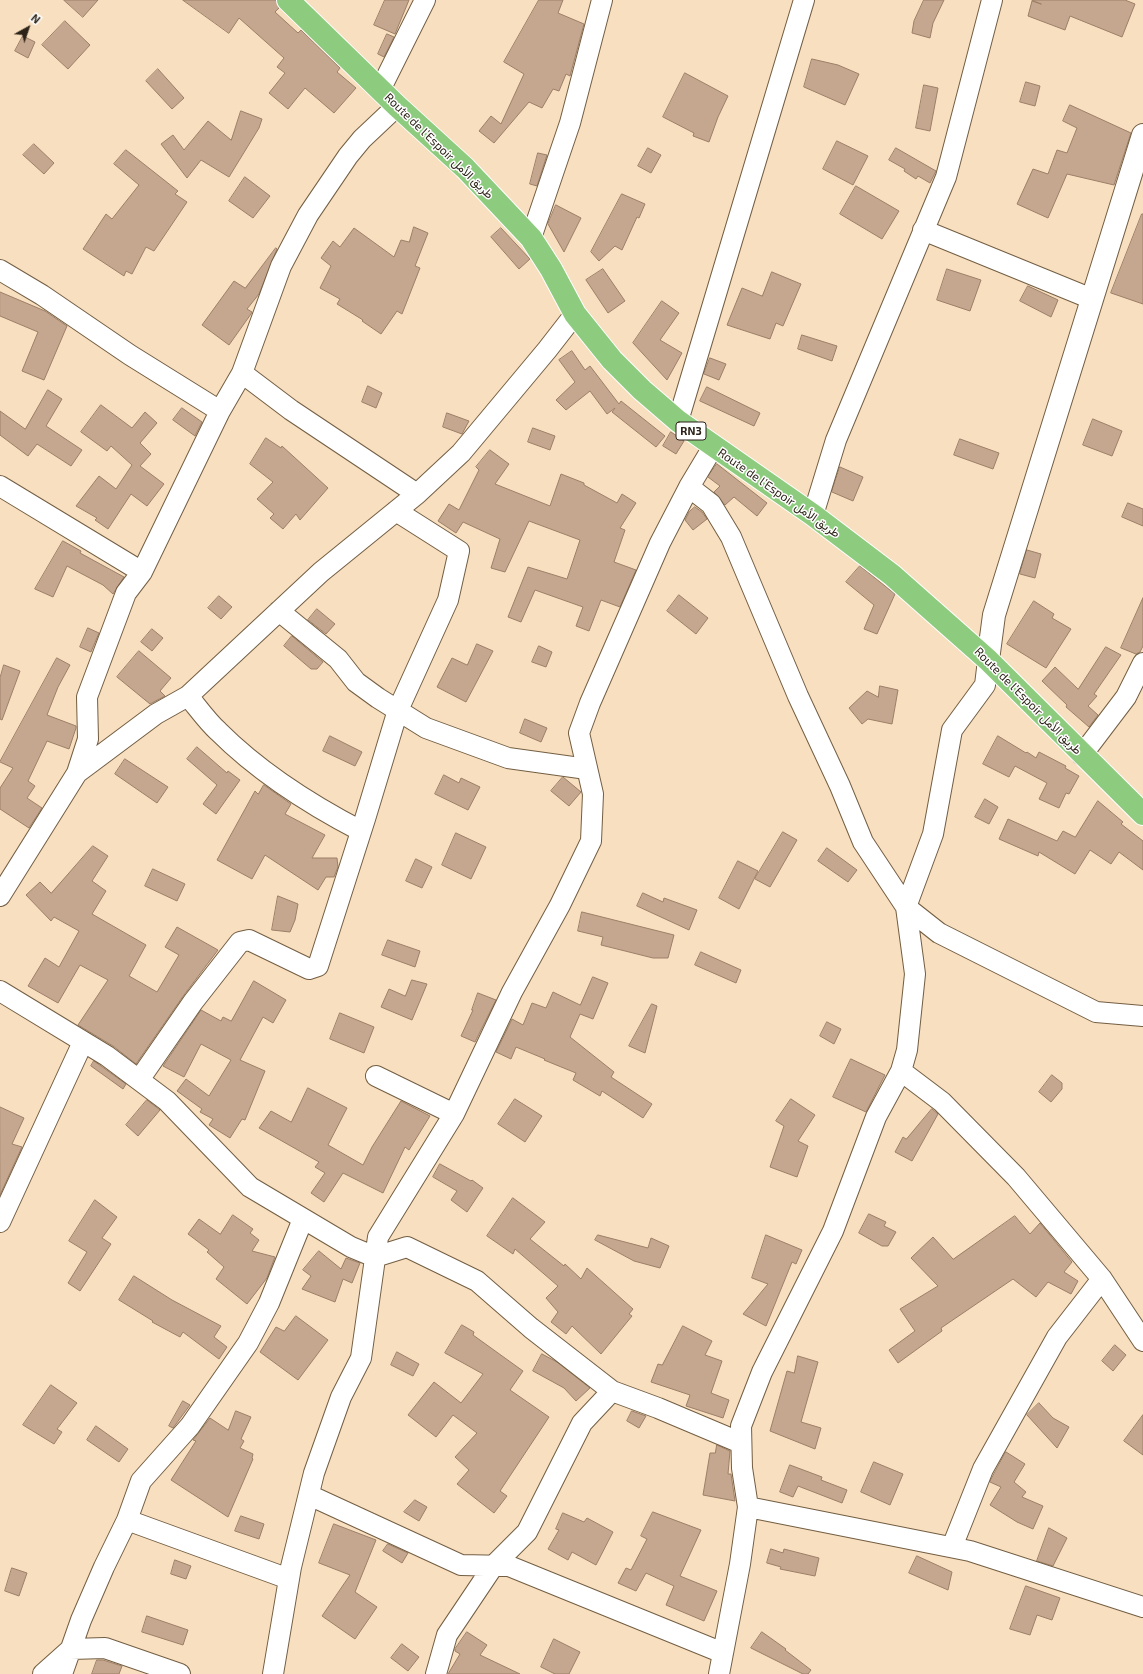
<!DOCTYPE html>
<html>
<head>
<meta charset="utf-8">
<style>
  body { margin:0 }
  #map { position:relative; width:1143px; height:1674px; overflow:hidden; background:#f8dfc0; font-family:"Exo 2",sans-serif }
  canvas { display:block }
  .north { position:absolute; left:8px; top:8px; width:40px; height:40px; -webkit-text-stroke:3px #fff; paint-order:stroke; rotate:40deg; font-size:11px; font-weight:700; line-height:16px; text-align:center; color:#2d2318 }
  .north::after { content:''; display:block; margin:auto; width:14px; height:18px; background:#2d2318; clip-path:polygon(50% 0,100% 100%,50% 72%,0 100%) }
</style>
</head>
<body>
<div id="map">
<canvas width="1143" height="1674"></canvas>
<div class="north">N</div>
</div>
<script>
const ctx = document.querySelector('canvas').getContext('2d');
ctx.lineJoin = 'round';
function fillPath(path, color) {
  ctx.fillStyle = color;
  ctx.fill(path, 'evenodd');
}
function stroke(path, color, width, dash) {
  ctx.strokeStyle = color;
  ctx.lineWidth = width;
  ctx.lineCap = dash ? 'butt' : 'round';
  ctx.setLineDash(dash || []);
  ctx.stroke(path);
}
function write(font, color, halo, rows, align = 'center') {
  ctx.font = font + ' "Exo 2",Vazirmatn,sans-serif';
  ctx.lineWidth = 3;
  ctx.setLineDash([]);
  ctx.textBaseline = 'middle';
  ctx.strokeStyle = halo;
  ctx.fillStyle = color;
  for (const [text, x, y, turn = 0] of rows) {
    ctx.save();
    ctx.translate(x, y);
    ctx.rotate((+turn || 0) * Math.PI / 180);
    ctx.textAlign = isNaN(turn) ? turn : align;
    if (halo) ctx.strokeText(text, 0, 0);
    ctx.fillText(text, 0, 0);
    ctx.restore();
  }
}
const building = new Path2D(`
  M64,0H98L83,17Z
  M183,0H276L279,8L275,12L298,33L301,30L340,68L337,72L356,88L334,113L305,88L288,109L269,93L285,73L277,67L284,58L239,18L229,33Z
  M385,0H409L395,34L374,25Z
  M539,0H563L558,13L584,24L570,76L566,74L559,91L553,89L542,108L529,102L494,143L479,131L491,116L501,124L524,74L504,62Z
  M924,0H944L933,23L930,38L912,33L914,21Z
  M1032,0H1125L1135,4L1122,37L1070,16L1065,30L1028,16L1032,1L1041,4Z
  M65,21L90,45L68,69L42,45Z
  M387,34L394,37L384,57L378,54Z
  M23,36L35,42L28,58L15,51Z
  M812,59L838,65L859,74L845,105L804,87Z
  M158,69L184,98L172,109L146,81Z
  M685,73L728,96L718,117L709,142L693,136L694,133L663,117Z
  M1026,82L1040,86L1035,106L1020,102Z
  M924,85L938,88L930,131L916,128Z
  M1070,105L1131,133L1114,185L1067,174L1048,218L1017,204L1033,169L1048,174L1057,150L1067,153L1077,128L1063,121Z
  M241,111L262,119L259,128L229,177L201,160L187,178L161,144L173,135L184,150L208,121L231,140Z
  M837,141L868,156L853,185L823,169Z
  M34,144L54,163L44,174L23,155Z
  M648,148L661,155L651,173L638,166Z
  M896,148L936,171L930,183L918,176L916,179L904,171L905,169L889,160Z
  M126,150L178,191L175,194L187,202L154,251L146,247L132,274L126,271L124,276L83,249L106,214L112,219L139,185L114,164Z
  M538,153L547,155L537,186L530,184Z
  M245,177L270,196L253,218L229,201Z
  M856,186L899,211L882,239L840,214Z
  M622,194L645,204L639,218L637,217L622,250L615,246L599,261L591,252Z
  M556,205L581,218L564,252L548,224Z
  M1142,214H1143V304L1111,293Z
  M414,227L428,233L415,266L420,268L402,314L397,311L381,334L362,321L363,320L337,304L340,299L320,288L331,266L321,258L333,241L340,247L354,228L394,257L401,240L409,242Z
  M501,228L530,259L519,269L491,237Z
  M276,248L277,249L259,294L247,309L252,312L251,314L229,345L202,325L234,281L245,288Z
  M603,269L625,301L608,313L586,280Z
  M947,269L981,280L970,311L937,300Z
  M772,272L801,284L783,326L776,323L770,339L727,325L742,288L762,296Z
  M1028,286L1058,300L1051,317L1020,301Z
  M0,292L45,311L67,326L44,380L22,371L38,332L0,316Z
  M662,301L679,313L660,340L682,353L667,380L633,343Z
  M802,335L837,346L832,361L798,349Z
  M572,351L585,370L590,366L619,404L621,401L665,436L656,447L612,412L615,408L607,414L590,391L566,410L556,400L575,382L559,360Z
  M710,358L726,364L719,380L704,374Z
  M368,386L382,393L376,408L362,402Z
  M707,387L760,413L754,426L700,401Z
  M48,390L62,399L46,426L82,450L71,466L37,444L28,456L0,435V411L25,429Z
  M101,405L132,428L145,412L157,423L140,443L151,454L140,466L164,484L147,506L131,494L108,529L95,520L97,518L76,506L99,476L116,489L132,465L111,446L107,451L81,432Z
  M182,408L202,422L195,436L173,420Z
  M447,413L469,421L462,434L443,427Z
  M1093,419L1122,431L1112,456L1083,445Z
  M533,428L555,436L550,450L528,442Z
  M671,432L684,441L676,454L663,446Z
  M266,438L281,448L282,446L328,488L300,520L296,514L283,529L270,518L274,514L257,499L273,482L250,464Z
  M960,439L999,453L993,469L954,455Z
  M490,450L509,464L495,484L550,506L561,474L584,483V485L617,503L622,494L636,503L620,528L625,530L614,562L636,570L620,607L601,600L589,631L576,626L583,607L535,590L521,622L508,617L528,567L567,579L580,540L529,521L505,572L491,568L500,539L463,522L456,533L438,521L449,504L459,510L479,470L476,467Z
  M717,464L767,503L757,516L734,497L725,505L714,492L720,486L708,477Z
  M840,467L863,477L853,501L832,492Z
  M1128,503L1143,509V526L1122,517Z
  M695,507L702,512L707,519L693,530L685,520L689,512Z
  M63,541L81,551L80,553L124,577L113,594L103,585L67,566L53,597L35,589Z
  M1027,550L1041,554L1035,578L1020,574Z
  M860,566L895,594L877,634L864,629L874,605L846,582Z
  M679,595L708,618L696,634L667,611Z
  M219,596L232,607L221,619L208,608Z
  M1143,598V646L1140,652L1136,654L1121,648Z
  M1034,601L1054,614L1052,618L1071,629L1046,668L1007,644Z
  M317,609L335,624L326,634L308,620Z
  M88,628L99,633L91,652L80,647Z
  M152,629L163,638L152,651L141,642Z
  M292,636L323,662L317,669H311L284,646Z
  M477,644L493,651L466,702L437,687L452,658L467,665Z
  M539,646L552,652L546,667L532,662Z
  M1106,647L1121,655L1094,694L1097,696L1088,706L1098,715L1089,727L1066,707L1067,705L1042,681L1055,667L1078,689Z
  M139,651L171,678L160,691L165,696L150,704L117,677Z
  M57,658L70,665L58,687L47,715L76,726V728L69,749L47,741L28,781L35,786L27,798L42,808L29,828L0,809V788L13,768L0,762Z
  M4,665L20,671L2,720L0,719V678Z
  M880,686L898,690L892,724L868,719L862,724L849,708L867,691L878,697Z
  M525,719L547,728L541,742L520,733Z
  M330,736L362,752L355,766L323,751Z
  M998,736L1026,753L1027,752L1036,758L1039,752L1066,766L1065,768L1079,776L1069,794L1066,793L1059,808L1039,799L1047,783L1015,766L1009,777L983,764Z
  M197,747L227,773L228,771L240,780L216,814L203,804L217,785L187,759Z
  M125,759L168,787L157,803L115,774Z
  M444,775L459,783L461,778L480,787L468,810L435,794Z
  M563,777L581,792L569,806L551,791Z
  M264,785L291,804L285,814L325,835L312,858H337L338,867L334,877H326L318,890L265,855L252,879L217,860L255,791L258,794Z
  M985,799L998,807L989,824L975,817Z
  M1098,801L1123,822L1121,824L1143,841V870L1119,852L1111,864L1090,850L1075,874L1039,852L1038,856L999,839L1008,819L1057,841L1063,831L1075,837Z
  M783,832L797,840L770,887L755,879Z
  M456,833L486,847L471,879L442,865Z
  M93,846L108,856L92,881L106,891L92,914L146,945L129,976L157,992L179,955L165,947L177,927L218,950L184,995L136,1064L113,1046L78,1025L108,980L80,965L58,1003L28,986L45,958L59,967L79,931L54,917L51,921L26,895L40,882L51,893Z
  M827,848L857,870L848,882L818,861Z
  M416,859L432,867L422,888L406,881Z
  M738,861L758,871L739,909L719,898Z
  M153,869L185,884L177,901L145,886Z
  M643,893L663,902L664,898L697,910L689,930L637,906Z
  M278,896L298,904L295,920L290,932L272,930Z
  M582,912L674,935L668,958H653L601,945L603,937L578,931Z
  M388,940L420,951L415,967L382,955Z
  M701,952L741,970L736,983L695,965Z
  M593,977L608,983L593,1019L580,1014L570,1037L614,1072L611,1077L652,1104L643,1118L602,1091L600,1096L573,1080L576,1073L544,1060L545,1059L516,1047L511,1059L496,1052L512,1019L523,1025L532,1003L546,1008L553,992L580,1005Z
  M412,980L427,984L412,1020L381,1007L389,989L405,996Z
  M254,981L286,1000L273,1023L263,1017L240,1060L265,1071L245,1120L242,1119L230,1138L209,1125L213,1119L200,1112L202,1109L177,1091L186,1079L209,1096L231,1060L201,1044L184,1077L163,1066L201,1010L221,1021L223,1017L231,1021Z
  M478,993L496,1000L475,1042L461,1036L473,1010H472Z
  M652,1004L657,1006L645,1053L629,1046Z
  M340,1013L374,1027L364,1053L330,1039Z
  M827,1022L841,1029L834,1044L820,1036Z
  M851,1059L885,1075L866,1112L833,1097Z
  M94,1061L126,1084L123,1089L91,1066Z
  M1052,1075L1062,1083V1089L1051,1102L1039,1092Z
  M308,1088L347,1108L328,1145L363,1165L372,1147L401,1101L430,1116L409,1150L405,1147L383,1193L343,1173L324,1202L311,1193L325,1173L315,1167L319,1162L259,1128L271,1111L291,1122Z
  M515,1099L542,1116L525,1142L498,1124Z
  M791,1099L815,1115L798,1141L808,1146L797,1177L770,1167L784,1126L776,1121Z
  M147,1100L160,1110L138,1136L126,1125Z
  M0,1107L24,1118L12,1144L22,1147L0,1195Z
  M932,1109L938,1114L912,1161L895,1152L903,1137L906,1139Z
  M440,1164L471,1181L472,1180L483,1188L467,1212L451,1200L457,1191L433,1177Z
  M513,1198L545,1222L530,1239L564,1266L565,1264L581,1279L587,1268L633,1309L629,1314L632,1316L601,1354L572,1326L566,1334L551,1322L558,1312L546,1298L558,1286L515,1249L513,1254L487,1236Z
  M95,1200L117,1217L102,1238L111,1244L80,1291L68,1283L87,1252L69,1241Z
  M869,1214L886,1222L884,1226L896,1232L888,1246H882L859,1233Z
  M233,1215L253,1229L250,1233L259,1240L252,1251L275,1257L267,1278L247,1304L216,1279L224,1267L207,1252L209,1250L188,1234L199,1219L220,1234Z
  M1015,1216L1030,1234L1040,1223L1072,1262L1064,1272L1078,1281L1071,1294L1048,1282L1036,1297L1013,1279L941,1328L942,1331L898,1363L889,1350L915,1331L900,1309L938,1286L911,1258L933,1237L953,1259Z
  M598,1235L648,1248L651,1238L669,1246L660,1268L634,1261L595,1240Z
  M766,1235L802,1250L796,1264L792,1262L766,1326L743,1314L768,1284L752,1278Z
  M319,1251L341,1269L346,1258L360,1263L352,1283L343,1279L335,1302L302,1289L311,1276L303,1270Z
  M134,1276L172,1300L221,1326L214,1337L227,1347L219,1359L183,1332L180,1337L152,1322L153,1321L119,1300Z
  M296,1316L328,1340L298,1380L260,1352L276,1327L284,1331Z
  M462,1325L474,1332L473,1335L523,1371L510,1390L549,1417L500,1491L507,1496L494,1513L457,1484L469,1470L455,1457L477,1433L453,1415L436,1437L408,1415L434,1382L461,1403L483,1374L445,1353Z
  M683,1326L712,1341L705,1355L722,1361L711,1393L729,1400L723,1418L686,1406L690,1395L651,1382L658,1364L662,1365Z
  M1115,1345L1126,1355L1113,1371L1102,1361Z
  M397,1352L419,1364L413,1376L391,1365Z
  M542,1354L557,1362L590,1388L576,1401L564,1388L533,1371Z
  M798,1356L818,1362L801,1422L821,1428L815,1449L770,1431L787,1371L794,1373Z
  M51,1385L77,1403L57,1429L62,1432L54,1444L23,1425Z
  M183,1401L190,1405L173,1428L169,1426Z
  M1039,1403L1053,1418L1069,1427L1057,1448L1027,1415Z
  M236,1411L251,1417L241,1439L244,1441L240,1448L253,1454L252,1458L253,1459L228,1517L171,1480L196,1441L193,1440L210,1418L228,1430Z
  M632,1411L646,1416L639,1428L627,1421Z
  M1143,1415V1455L1124,1441Z
  M96,1426L128,1449L119,1462L87,1440Z
  M717,1445L730,1451L728,1474H731L735,1501L703,1495L710,1453H715Z
  M1006,1452L1025,1464L1014,1482L1026,1492L1022,1497L1043,1506L1033,1529L1017,1522L990,1505L1001,1487L990,1482Z
  M874,1462L903,1474L890,1505L861,1492Z
  M790,1465L822,1477L821,1480L847,1490L842,1503L798,1486L793,1497L780,1492Z
  M415,1500L427,1507L419,1521L404,1512Z
  M653,1512L701,1530L680,1576L717,1591L704,1621L666,1605L674,1586L646,1573L636,1591L618,1583L626,1568L631,1570L647,1539L641,1536Z
  M563,1513L584,1522L587,1518L613,1532L596,1565L572,1552L568,1560L548,1549L559,1530L556,1529Z
  M241,1516L264,1524L259,1539L235,1531Z
  M334,1524L376,1540L355,1592L377,1607L355,1639L322,1616L350,1575L319,1563Z
  M1049,1528L1067,1538L1053,1566L1037,1561Z
  M388,1544L408,1553L402,1563L383,1551Z
  M771,1549L783,1553L784,1549L819,1558L815,1576L780,1569L781,1567L767,1563Z
  M917,1556L952,1572L948,1590L909,1573Z
  M175,1560L191,1566L186,1579L171,1574Z
  M12,1568L27,1573L19,1596L5,1591Z
  M1026,1586L1060,1598L1052,1620L1037,1615L1030,1635L1010,1629Z
  M147,1616L188,1630L183,1645L142,1632Z
  M467,1632L487,1645L480,1655L520,1674H448L460,1654L455,1651V1649Z
  M762,1632L786,1649L785,1650L811,1670L808,1674H803L751,1648Z
  M554,1639L580,1652L569,1674H555L541,1667Z
  M402,1644L419,1657L408,1671L391,1658Z
  M97,1660H103L122,1666L119,1674H92Z`);
fillPath(building, '#c5a68e');
stroke(building, '#9d7f68', 1);
const street = new Path2D(`
  M380,90L425,0
  M923,230L1092,299
  M531,238L570,123L602,0
  M0,270L42,295L130,355L220,411
  M242,373L291,410L417,494
  M678,421L804,0
  M0,486L142,572
  M689,487L711,504L731,537L798,696L840,786L863,842L906,907L939,933L1096,1012L1143,1016
  M813,515L836,440L946,177L992,0
  M279,611L338,659L356,682L378,698L426,728L508,758L587,769
  M188,696C198,708 207,721 218,731C260,773 309,804 361,831
  M1082,755L1126,697L1143,663
  M77,773L156,714L188,696L321,572L417,494L461,453L547,350L575,314
  M0,896L77,773L88,739L87,697L126,593L142,572L220,411L242,373L281,266L308,215L348,156L362,139L397,106
  M0,991L107,1056L167,1101L250,1187L351,1247L375,1257L407,1247L477,1281L531,1328L612,1391L658,1408L741,1443
  M901,1071L942,1102L1016,1177L1102,1279L1143,1341
  M376,1076L454,1114
  M139,1080L193,1002L240,942L249,940L309,969L318,966L365,819L398,710L448,600L459,551L396,511
  M0,1222L83,1042
  M309,1495L461,1565L509,1566L723,1653
  M748,1507L970,1551L1143,1607
  M127,1520L289,1579
  M952,1547L983,1469L1057,1337L1102,1279
  M43,1674L71,1649L105,1648L180,1674
  M62,1674L81,1620L104,1567L127,1520L141,1481L190,1426L248,1343L269,1303L303,1219
  M273,1674L291,1567L314,1473L341,1397L361,1358L378,1237L454,1114L512,992L560,905L591,841L593,794L579,733L590,703L660,543L689,487L713,447
  M436,1674L447,1635L494,1565L527,1532L582,1423L612,1391
  M719,1674L740,1564L748,1507L742,1468L741,1426L762,1372L833,1231L876,1117L901,1071L907,1050L915,974L906,907L933,834L952,730L985,685L988,660`);
const secondary = new Path2D(`
  M988,660L994,615L1143,135`);
const highway = new Path2D(`
  M288,0L397,106L465,168L531,238L551,269L575,314L612,360L642,390L678,421L813,515L892,575L988,660L1143,814`);
stroke(street, '#735e42', 22);
stroke(secondary, '#735e42', 24);
stroke(highway, '#fff', 24);
stroke(street, '#fff', 20);
stroke(secondary, '#fff', 22);
stroke(highway, '#8dcc7e', 22);
for (const [x, y, w] of [
  [691,431,30]
]) {
  const box = new Path2D();
  box.roundRect(x - w / 2, y - 9, w, 18, 3);
  ctx.fillStyle = '#fff';
  ctx.fill(box);
  stroke(box, '#2d2318', 1);
}
write('bold 11px', '#2d2318', null, [
  ["RN3",691,431]
]);
write('12px', '#2d2318', '#fff', [
  ["Route de l’Espoir طريق الأمل",439,146,44],
  ["Route de l’Espoir طريق الأمل",779,493,35],
  ["Route de l’Espoir طريق الأمل",1028,701,45]
]);
</script>
</body>
</html>
